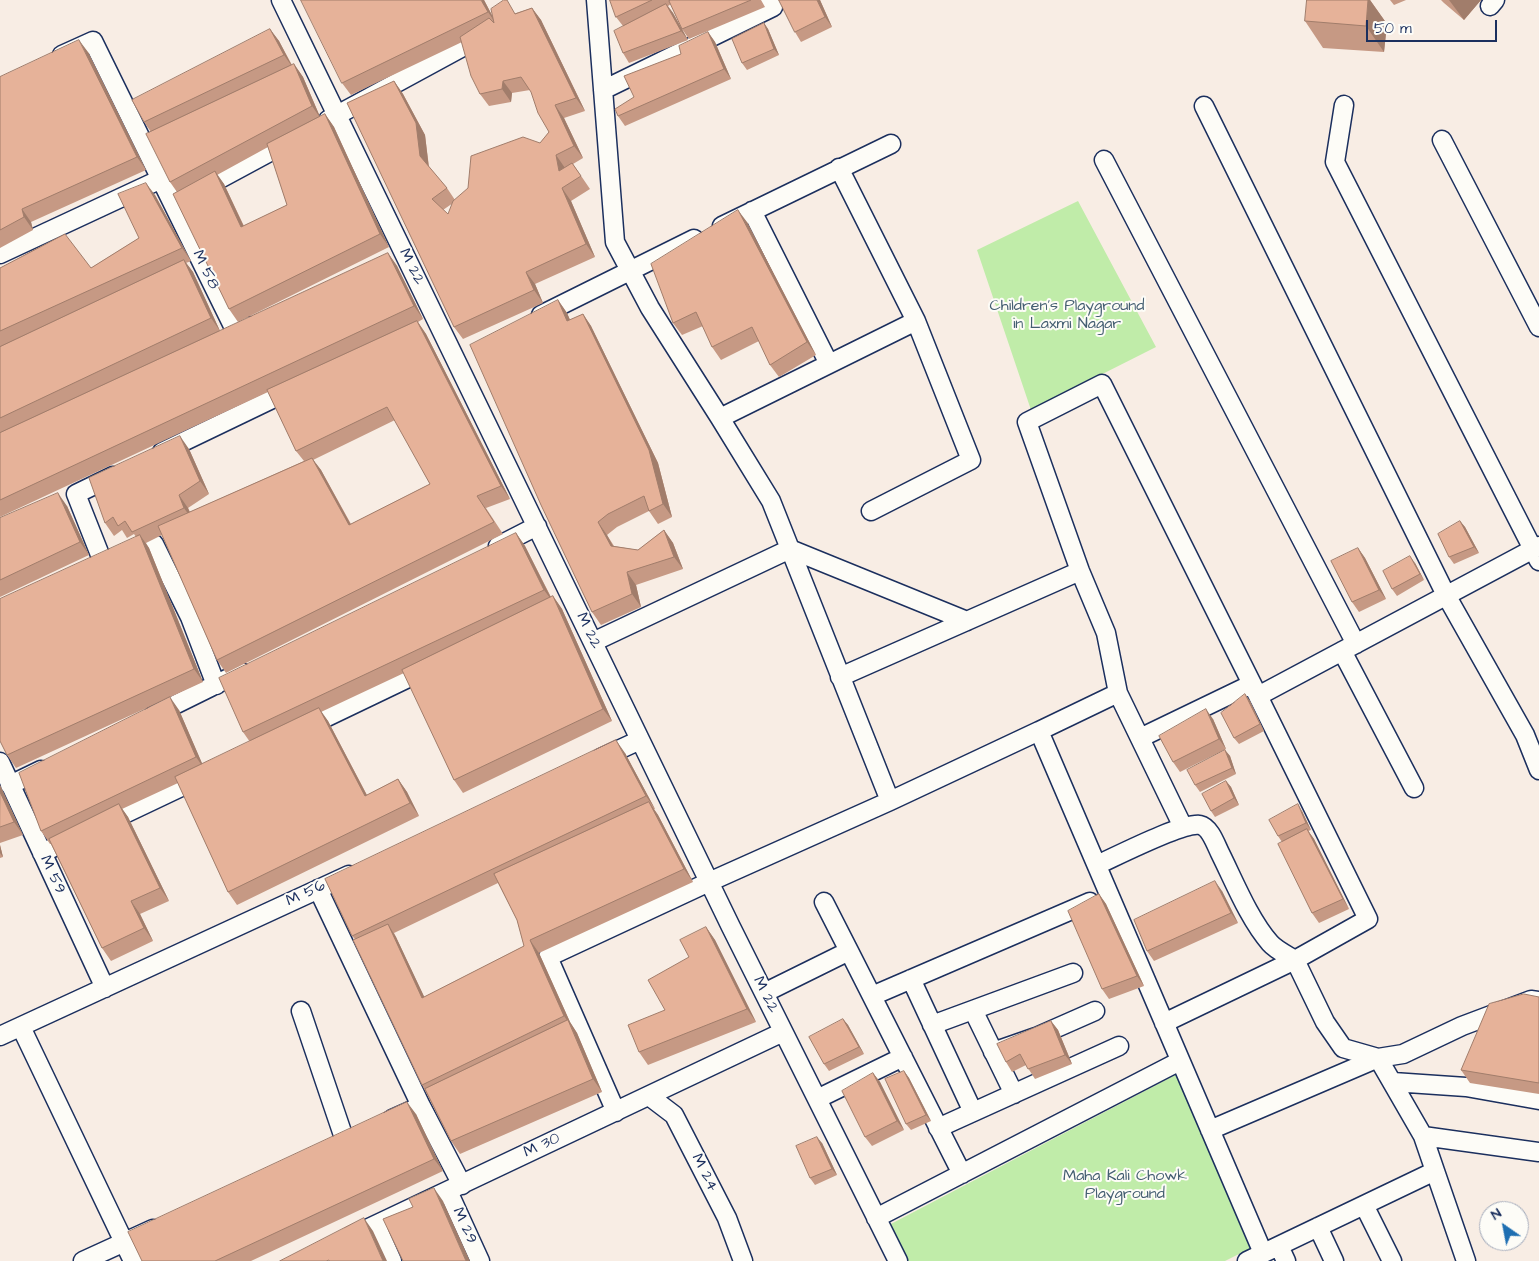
<!DOCTYPE html>
<html>
<head>
<meta charset="utf-8">
<style>
  body { margin:0 }
  #map { position:relative; width:1539px; height:1261px; overflow:hidden; background:#f8ede4; font-family:"Architects Daughter",sans-serif }
  canvas { display:block }
  .north { position:absolute; left:1479px; top:1201px; width:50px; height:50px; box-sizing:border-box; background:#fdfcf7; border:1px solid #a3aaba; border-radius:50%; rotate:327deg; font-size:14px; font-weight:700; line-height:20px; text-align:center; color:#1b2f5e }
  .north::after { content:''; display:block; margin:auto; width:18px; height:22px; background:#1f6fb2; clip-path:polygon(50% 0,100% 100%,50% 72%,0 100%) }
  .scale { position:absolute; left:1366px; top:20px; width:131px; height:22px; box-sizing:border-box; border:2px solid #1b2f5e; border-top:0; padding-left:6px; font-size:15px; line-height:18px; white-space:nowrap; color:#1b2f5e; -webkit-text-stroke:4px #fdfcf7; paint-order:stroke }
</style>
</head>
<body>
<div id="map">
<canvas width="1539" height="1261"></canvas>
<div class="north">N</div>
<div class="scale">50 m</div>
</div>
<script>
const ctx = document.querySelector('canvas').getContext('2d');
ctx.lineJoin = 'round';
function fillPath(path, color) {
  ctx.fillStyle = color;
  ctx.fill(path, 'evenodd');
}
function stroke(path, color, width, dash) {
  ctx.strokeStyle = color;
  ctx.lineWidth = width;
  ctx.lineCap = dash ? 'butt' : 'round';
  ctx.setLineDash(dash || []);
  ctx.stroke(path);
}
function write(font, color, halo, rows, align = 'center') {
  ctx.font = font + ' "Architects Daughter",sans-serif';
  ctx.lineWidth = 4;
  ctx.setLineDash([]);
  ctx.textBaseline = 'middle';
  ctx.strokeStyle = halo;
  ctx.fillStyle = color;
  for (const [text, x, y, turn = 0] of rows) {
    ctx.save();
    ctx.translate(x, y);
    ctx.rotate((+turn || 0) * Math.PI / 180);
    ctx.textAlign = isNaN(turn) ? turn : align;
    if (halo) ctx.strokeText(text, 0, 0);
    ctx.fillText(text, 0, 0);
    ctx.restore();
  }
}
fillPath(new Path2D(`
  M1078,201L1156,347L1031,410L977,250Z
  M1181,1072L1253,1247L1225,1261H907L887,1226Z`), '#c0eca9');
const minor = new Path2D(`
  M281,0L731,927L898,1261
  M596,0L615,242L650,308L720,418L771,501L890,801
  M1490,6L1495,0
  M62,55L93,41L236,332L249,326
  M603,90L773,7L769,0
  M1344,105L1335,162L1539,561
  M1204,106L1446,595L1525,735L1539,770
  M328,120L468,44
  M1442,140L1539,327
  M1104,160L1356,644
  M201,189L290,141
  M752,211L829,364
  M722,226L891,144
  M0,254L161,179
  M541,315L694,239
  M720,418L916,321L839,168
  M162,452L293,389
  M871,511L971,460L916,321
  M154,544L190,617L216,685
  M498,546L537,526
  M95,570L104,565L76,494L113,476
  M593,642L790,549L967,621
  M1342,651L1414,788
  M840,677L1080,571
  M154,715L241,672
  M304,728L427,669
  M1039,731L1118,693
  M1140,738L1252,684
  M601,758L640,740
  M0,762L105,988
  M10,785L41,770
  M103,824L202,777
  M1183,827L1118,693L1106,633L1080,571L1027,422L1102,384L1258,696
  M42,853L73,838
  M1097,865C1117,856 1183,822 1200,825C1210,827 1216,845 1220,853C1234,881 1249,919 1270,943C1276,950 1287,955 1295,960
  M318,889L421,1106L462,1185
  M824,902L849,951
  M911,979L973,1112
  M764,993L849,951L962,1174
  M872,996L1090,902
  M973,1010L1014,1094
  M301,1011L345,1141
  M1164,1023L1295,960
  M932,1025L1073,973
  M21,1027L133,1261
  M0,1036L349,875
  M993,1052L1036,1037L1095,1011
  M1378,1058L1343,1048L1325,1022L1295,960L1368,919L1258,696L1539,546
  M1393,1082L1466,1087L1539,1100
  M649,1096L674,1115L727,1218L743,1261
  M817,1099L903,1057
  M616,1112L548,957L709,882L890,801L1039,731L1263,1253
  M392,1119L421,1106
  M938,1128L1119,1046
  M1210,1130L1378,1058
  M1423,1136L1539,1152
  M1435,1171L1423,1136L1378,1058L1403,1054L1462,1026L1531,1000L1539,1001
  M448,1191L480,1261
  M1364,1205L1392,1261
  M876,1218L1180,1061
  M376,1225L392,1261
  M1318,1227L1334,1261
  M350,1237L783,1032
  M1279,1246L1286,1261
  M83,1261L153,1229
  M1247,1261L1435,1171L1466,1261`);
stroke(minor, '#1b2f5e', 21);
stroke(minor, '#fdfcf7', 18);
fillPath(new Path2D(`
  M484,0L494,19L516,13L532,8L541,20L585,111L564,118L583,158L573,164L590,189L571,201L595,257L535,284L543,303L463,339L454,327L394,81L403,94L425,135L429,167L447,188L455,200L540,143L549,132L532,93L530,90L512,93L511,102L489,106L480,94L462,42L351,95L342,83ZM453,203L448,214L443,210Z
  M610,0H761L765,7L689,39L682,29L671,4L668,6L673,13L688,40L629,63L623,53V26L616,17Z
  M779,0H820L832,27L801,42L795,32Z
  M1307,0H1370L1387,24L1384,52L1323,48L1305,21Z
  M1390,0H1406L1394,5Z
  M1441,0H1481L1464,20L1444,3Z
  M764,23L768,29L779,55L747,70L742,63Z
  M270,29L279,41L292,65L294,64L303,77L320,117L325,114L334,127L389,247L238,322L229,309L177,192L170,182L151,132L144,122ZM268,147L287,205L244,226L224,184L217,175Z
  M708,32L715,42L731,79L625,126L618,116L634,97L681,54Z
  M88,52L146,170L31,222L33,230L0,248V77Z
  M155,195L191,261L186,263L193,272L220,331L388,253L397,266L423,319L418,322L426,334L510,499L486,508L503,534L226,673L217,660L162,535L146,543L149,548L203,682L16,768L7,755L136,537L134,534L127,538L122,530L114,536L105,523L189,449L209,494L188,508L190,512L304,461L296,451L268,392L0,517V268H91L139,238ZM395,420L430,484L351,524L321,470L313,460Z
  M747,222L816,355L779,377L770,365L759,341L721,360L712,347L703,326L682,335L673,323Z
  M558,300L567,313L570,320L583,314L591,326L658,463L672,517L658,524L649,511L617,527L607,535L614,546L638,550L664,530L673,543L683,569L636,585L641,607L601,625L592,612Z
  M67,506L89,555L0,597V518Z
  M1460,521L1465,527L1479,553L1454,564L1449,557Z
  M516,533L525,546L551,597L553,596L562,609L612,721L463,793L454,780L404,673L321,712L328,721L367,795L398,779L407,792L419,816L237,905L228,892L178,783L122,809L128,817L169,901L140,914L153,941L111,961L102,948L51,844H50L41,831L179,710L202,764L250,742L243,732Z
  M1358,548L1365,558L1386,599L1359,612L1352,602Z
  M1415,563L1424,580L1397,596L1392,589Z
  M1245,694L1250,701L1264,731L1239,744L1234,738Z
  M1213,719L1226,749L1180,772L1173,762Z
  M1225,750L1230,756L1236,774L1200,792L1195,785Z
  M625,753L655,809H654L658,815L693,882L539,953L570,1022L577,1033L602,1092L460,1154L451,1141L422,1085L355,939L352,936ZM498,883L517,920L524,946L424,997L396,937L394,933Z
  M1226,781L1231,787L1239,805L1215,817L1211,811Z
  M0,785L23,835L0,843Z
  M1302,811L1311,830L1308,831L1314,839L1349,909L1319,923L1312,913L1282,842L1278,836Z
  M0,845L3,857L0,858Z
  M1222,891L1238,923L1154,961L1147,951Z
  M1099,894L1106,904L1144,986L1109,999L1102,989Z
  M706,927L715,940L756,1022L648,1065L639,1052L665,1010L689,957Z
  M1539,997V1094L1470,1083L1461,1070Z
  M843,1019L848,1025L864,1054L829,1071L824,1064Z
  M1051,1021L1058,1030L1072,1064L1035,1079L1026,1065L1012,1072L1006,1062Z
  M904,1071L909,1078L931,1121L911,1130L906,1124Z
  M873,1073L880,1082L904,1130L872,1146L865,1137Z
  M416,1114L443,1171L251,1261H142Z
  M822,1143L837,1175L815,1185L810,1178Z`), '#c69984');
fillPath(new Path2D(`
  M481,0H484L497,25L488,12Z
  M817,0H820L832,27L825,17Z
  M1368,0H1370L1387,24L1384,52L1366,26Z
  M1449,0H1481L1464,20Z
  M666,4L673,13L688,40L681,31Z
  M532,8L541,20L585,111L576,98Z
  M764,23L768,29L779,55L774,49Z
  M270,29L279,41L293,68L284,55Z
  M708,32L715,42L731,79L724,69Z
  M79,40L88,52L146,170L137,157Z
  M294,64L303,77L321,119L312,106Z
  M394,81L403,94L425,135L429,169L420,156Z
  M503,81L512,93L511,102L502,89Z
  M555,105L564,118L583,158L574,146Z
  M325,114L334,127L389,247L380,234Z
  M556,155L565,168L559,171Z
  M215,171L224,184L250,240L241,227Z
  M146,183L155,195L191,261L182,248Z
  M562,188L571,201L595,257L586,244Z
  M22,209L31,222L33,230L24,217Z
  M738,210L747,222L816,355L807,342Z
  M388,253L397,266L423,319L414,306Z
  M184,260L193,272L220,331L211,318Z
  M526,272L535,284L543,303L534,290Z
  M558,300L567,313L576,334L567,321Z
  M583,314L591,326L658,463L672,517L663,504Z
  M417,321L426,334L510,499L501,486Z
  M180,436L189,449L209,494L200,481Z
  M312,458L321,470L358,538L349,525Z
  M58,493L67,506L89,555L80,542Z
  M179,495L188,508L193,521L184,508Z
  M1460,521L1465,527L1479,553L1474,547Z
  M598,522L607,535L620,559L611,546Z
  M664,530L673,543L683,569L674,557Z
  M516,533L525,546L553,602L544,590Z
  M140,535L149,548L203,682L194,669Z
  M1358,548L1365,558L1386,599L1379,590Z
  M1410,556L1415,563L1424,580L1420,574Z
  M627,572L636,585L641,607L632,594Z
  M553,596L562,609L612,721L603,709Z
  M1245,694L1250,701L1264,731L1260,724Z
  M170,697L179,710L205,770L196,757Z
  M319,708L328,721L374,809L365,796Z
  M1206,709L1213,719L1226,749L1219,739Z
  M616,740L625,753L655,809L646,796Z
  M1225,750L1230,756L1236,774L1232,768Z
  M398,779L407,792L419,816L410,803Z
  M1226,781L1231,787L1239,805L1234,798Z
  M0,785L23,835L14,822L0,792Z
  M649,802L658,815L693,882L684,869Z
  M119,804L128,817L169,901L160,888Z
  M1298,804L1302,811L1311,830L1306,823Z
  M1307,829L1314,839L1349,909L1343,899Z
  M0,845L3,857L0,853Z
  M1215,881L1222,891L1238,923L1231,913Z
  M1099,894L1106,904L1144,986L1137,976Z
  M131,901L140,914L153,941L144,928Z
  M388,924L396,937L431,1011L422,998Z
  M706,927L715,940L756,1022L747,1009Z
  M530,940L539,953L570,1022L577,1033L602,1092L593,1079L571,1026L564,1016Z
  M843,1019L848,1025L864,1054L859,1047Z
  M1051,1021L1058,1030L1072,1064L1065,1055Z
  M904,1071L909,1078L931,1121L926,1115Z
  M873,1073L880,1082L904,1130L897,1121Z
  M407,1102L416,1114L443,1171L434,1159Z
  M817,1137L822,1143L837,1175L832,1169Z
  M434,1188L443,1201L470,1261H466Z
  M364,1218L373,1231L387,1261H383Z`), '#a17d6b');
const building = new Path2D(`
  M301,0H481L488,12L342,83Z
  M504,0H507L515,14L532,8L576,98L555,105L574,146L556,155L559,171L572,163L581,176L562,188L586,244L526,272L534,290L454,327L347,103L394,81L416,123L420,156L447,188L432,199L448,214L453,201L468,188L471,156L523,137L540,143L549,132L538,113L531,92L521,77L503,81L502,89L480,94L471,76L460,37L489,18L494,23L491,9Z
  M610,0H652L616,17Z
  M671,0H751L682,29L669,1Z
  M779,0H817L825,17L795,32Z
  M1307,0H1368L1366,26L1305,21Z
  M666,4L681,31L623,53L614,31Z
  M764,23L774,49L742,63L732,39Z
  M270,29L284,55L144,122L132,100Z
  M708,32L724,69L618,116L615,109L634,97L624,76L681,54L679,46Z
  M79,40L137,157L22,209L24,217L0,230V77Z
  M294,64L312,106L170,182L146,134Z
  M325,114L380,234L229,309L173,194L215,171L241,227L287,205L267,144Z
  M146,183L182,248L0,331V268L65,234L91,268L139,238L118,194Z
  M738,210L807,342L770,365L752,327L712,347L696,312L673,323L651,264Z
  M388,253L414,306L0,500V433Z
  M184,260L211,318L0,418V347Z
  M558,300L567,321L583,314L649,450L663,504L649,511L644,496L608,514L598,522L611,546L638,550L664,530L674,557L627,572L632,594L592,612L541,505L470,345Z
  M417,321L501,486L477,496L494,522L217,660L158,526L312,458L349,525L430,484L387,407L296,451L267,390Z
  M180,436L200,481L179,495L184,508L132,532L125,521L118,526L113,517L105,523L89,478Z
  M58,493L80,542L0,580V518Z
  M1460,521L1474,547L1449,557L1438,534Z
  M516,533L544,590L243,732L219,678Z
  M140,535L194,669L7,755L0,741V599Z
  M1358,548L1379,590L1352,602L1331,561Z
  M1410,556L1420,574L1392,589L1383,571Z
  M553,596L603,709L454,780L402,670Z
  M1245,694L1260,724L1234,738L1221,713Z
  M170,697L196,757L41,831L19,773Z
  M319,708L365,796L398,779L410,803L228,892L175,777Z
  M1206,709L1219,739L1173,762L1159,736Z
  M616,740L646,796L352,936L325,879Z
  M1225,750L1232,768L1195,785L1187,770Z
  M1226,781L1234,798L1211,811L1202,794Z
  M0,792L14,822L0,827Z
  M649,802L684,869L530,940L564,1016L422,1085L353,940L388,924L422,998L524,946L517,920L494,874Z
  M119,804L160,888L131,901L144,928L102,948L49,839Z
  M1298,804L1306,823L1278,836L1269,820Z
  M1307,829L1343,899L1312,913L1278,844Z
  M1215,881L1231,913L1147,951L1134,920Z
  M1099,894L1137,976L1102,989L1068,911Z
  M706,927L747,1009L639,1052L628,1025L665,1010L648,980L689,957L680,940Z
  M1524,994L1539,997V1083L1461,1070L1489,1004Z
  M843,1019L859,1047L824,1064L809,1037Z
  M568,1020L593,1079L451,1141L425,1089Z
  M1051,1021L1065,1055L1028,1069L1020,1054L1006,1062L997,1044Z
  M904,1071L926,1115L906,1124L885,1079Z
  M873,1073L897,1121L865,1137L842,1091Z
  M407,1102L434,1159L215,1261H142L128,1232Z
  M817,1137L832,1169L810,1178L796,1146Z
  M434,1188L466,1261H403L383,1219L413,1207L409,1199Z
  M364,1218L383,1261H329V1260L326,1261H280Z`);
fillPath(building, '#e6b299');
stroke(building, '#a17d6b', 1);
write('16px', '#1b2f5e', '#fdfcf7', [
  ["M 22",411,267,63],
  ["M 58",205,270,64],
  ["M 22",588,631,64],
  ["M 59",52,875,65],
  ["M 56",306,894,-25],
  ["M 22",765,995,63],
  ["M 30",542,1146,-25],
  ["M 24",704,1173,63],
  ["M 29",464,1226,65]
]);
write('16px', '#445e71', '#fdfcf7', [
  ["Children's Playground",1067,307],
  ["in Laxmi Nagar",1067,325],
  ["Maha Kali Chowk",1125,1177],
  ["Playground",1125,1195]
]);
</script>
</body>
</html>
